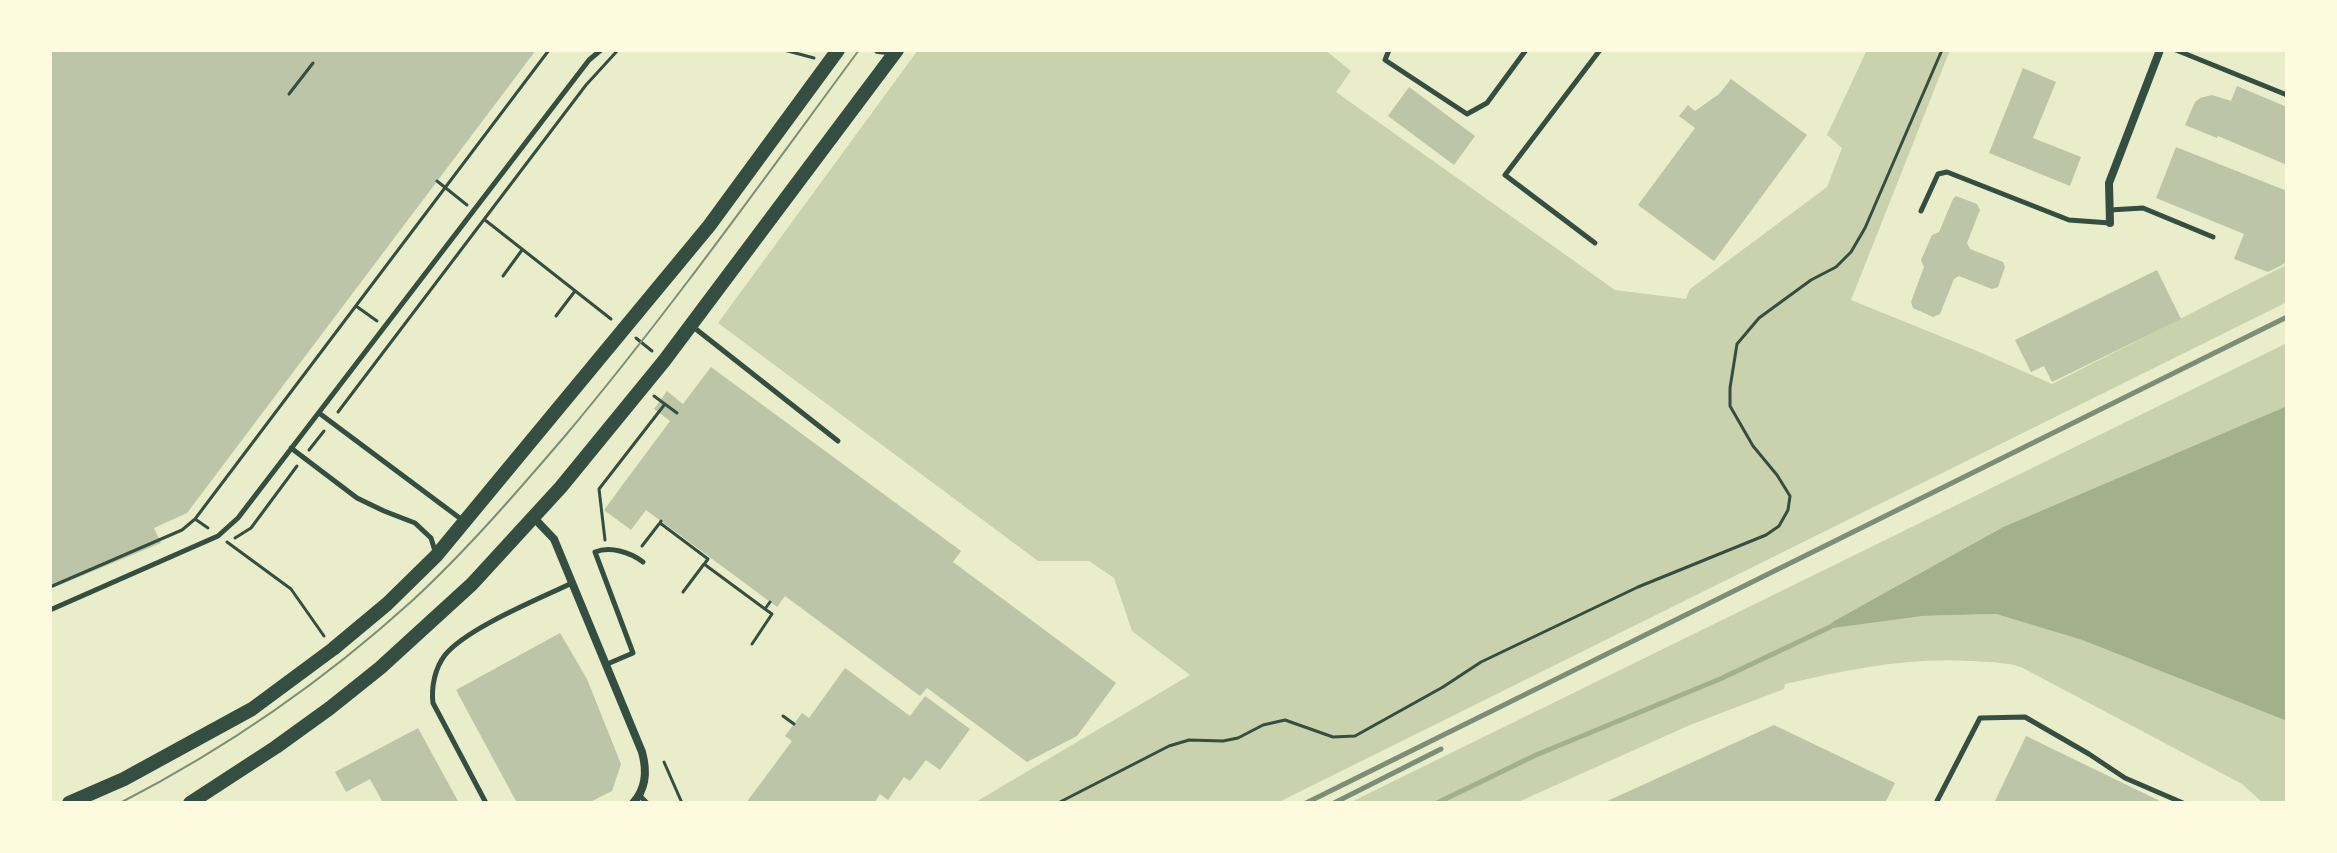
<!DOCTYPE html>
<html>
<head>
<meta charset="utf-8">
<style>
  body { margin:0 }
  #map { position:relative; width:2337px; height:853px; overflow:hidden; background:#e9edc9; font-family:Figtree,sans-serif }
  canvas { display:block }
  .frame { position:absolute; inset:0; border:52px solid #fefae0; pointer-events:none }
</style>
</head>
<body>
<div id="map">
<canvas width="2337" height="853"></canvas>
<div class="frame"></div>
</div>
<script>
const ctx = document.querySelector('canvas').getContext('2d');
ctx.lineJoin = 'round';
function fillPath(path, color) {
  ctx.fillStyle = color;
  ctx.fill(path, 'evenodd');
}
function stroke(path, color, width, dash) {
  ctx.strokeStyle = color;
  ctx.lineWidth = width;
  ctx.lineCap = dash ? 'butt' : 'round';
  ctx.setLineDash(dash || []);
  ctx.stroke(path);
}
fillPath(new Path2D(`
  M918,50H1325L1351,71L1336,92L1615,290L1686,299L1690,289L1827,187L1842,148L1827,135L1867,50H1950L1851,300L1977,351L2052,384L2284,266L2287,260V302L1277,803H974L1190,675L1132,631L1114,578L1089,561H1038L718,323Z
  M2287,343V406L2003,527L1834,621L1827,628L1923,616L1996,614L2082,640L2287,721V803H2263L2242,784L2021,667C2004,662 1988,662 1971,661C1907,657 1847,670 1785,684L1784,689L1690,725L1516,803H1349Z`), '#cad2ad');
fillPath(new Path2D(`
  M2287,406V721L2082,640L1996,614L1923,616L1825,629L1834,621L2003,527Z`), '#a3b18a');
stroke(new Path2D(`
  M1437,803L1536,755L1720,679L1830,627`), '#a3b18a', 5);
fillPath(new Path2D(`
  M50,50H536L187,513L154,528L161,543L50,589Z
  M2023,68L2056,82L2033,138L2081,157L2070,186L1989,153Z
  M1731,79L1807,135L1714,261L1638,205L1695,128L1679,116L1688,105L1695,111L1719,94Z
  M2237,86L2287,107V165L2218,136L2217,138L2185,125L2195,102L2200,98L2212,95L2231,101Z
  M1409,87L1475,136L1454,165L1388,116Z
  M2176,147L2287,191V257L2284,264L2268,272L2234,259L2244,234L2156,198Z
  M1956,196L1977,204L1980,210L1967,243L1970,249L2003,262L2005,267L1998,287L1992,289L1959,276L1954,279L1940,314L1933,317L1913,308L1911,302L1924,267L1921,260L1932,235L1939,232L1953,199Z
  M2157,270L2181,319L2052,382L2044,366L2031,372L2015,340Z
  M711,367L961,551L953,562L1116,683L1077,736L1027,762L927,688L920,696L785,596L777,607L646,510L631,530L604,510L670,421L654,409L667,391L683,404Z
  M560,633L587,679L621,764L612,791L588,803H517L456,690Z
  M845,668L910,716L925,696L970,729L940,770L926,760L910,781L904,777L888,800L880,794L874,803H746L792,741L785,736L802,713L809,718Z
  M1774,725L1895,783L1885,803H1603Z
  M418,728L459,803H383L370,779L346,792L335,772Z
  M2026,736L2164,803H1994Z`), '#bcc5a7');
stroke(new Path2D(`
  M784,50L814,58
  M289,94L313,63
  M437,181L467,205
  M485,220L611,319
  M503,276L522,250
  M356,306L377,321
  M556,316L575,291
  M636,338L652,351
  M654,396L677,413
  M338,412L586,85L618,50
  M309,450L324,431
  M195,519L208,528
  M661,521L660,523L708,559L705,563
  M235,538L251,528L297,466
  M605,540L599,489L665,404
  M227,542L291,589L324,636
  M642,546L659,524
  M50,587L182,530L195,519L549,50
  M683,592L704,564L765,609L770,602
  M752,644L772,614L765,609
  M783,716L794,724
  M664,762L682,803
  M1058,803L1169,746L1189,740L1223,741L1238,738L1263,725L1285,720L1333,737L1355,736L1443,687L1481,662L1638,587L1766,535L1779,526L1788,510L1790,496L1777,475L1753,446L1730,406V388L1737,344L1759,318L1811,280L1836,267L1851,252L1865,228L1942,50`), '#344e41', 3);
stroke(new Path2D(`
  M1389,50L1385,60L1467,114L1487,103L1526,50
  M2176,50L2287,95
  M2110,210L2143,208L2213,237
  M1921,211L1938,174L1947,172L2069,220L2110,223
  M1595,243L1505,175L1600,50
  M692,326L838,441
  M319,413L461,519
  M291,448L357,498L384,511L415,523L431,538L435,551
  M50,610L218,536L238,518L589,60L601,50
  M605,665L633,653L595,552C610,546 630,552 643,562
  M640,796L647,803
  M486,803L433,703C431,687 435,668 445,655C467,628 539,599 572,583
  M1936,803L1980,718L2025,717L2089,754L2125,778L2183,803`), '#344e41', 5);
stroke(new Path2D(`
  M878,50L896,52
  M2110,223L2109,183L2160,50
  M534,518L554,539L642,752C647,770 646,789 633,803`), '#344e41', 8);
stroke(new Path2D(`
  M69,803L124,779L252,709L333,649L387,604L436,556L709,226L838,50
  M190,803L276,747L330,708L380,668L472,584L561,487L664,361L897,50`), '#344e41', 14);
stroke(new Path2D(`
  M120,803C227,748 324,681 413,600C467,550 517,492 565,436C669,312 763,180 859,50`), '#7c8e77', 2);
stroke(new Path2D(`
  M1306,803L2287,317
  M1334,803L1441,749`), '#7c8e77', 5);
</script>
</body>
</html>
